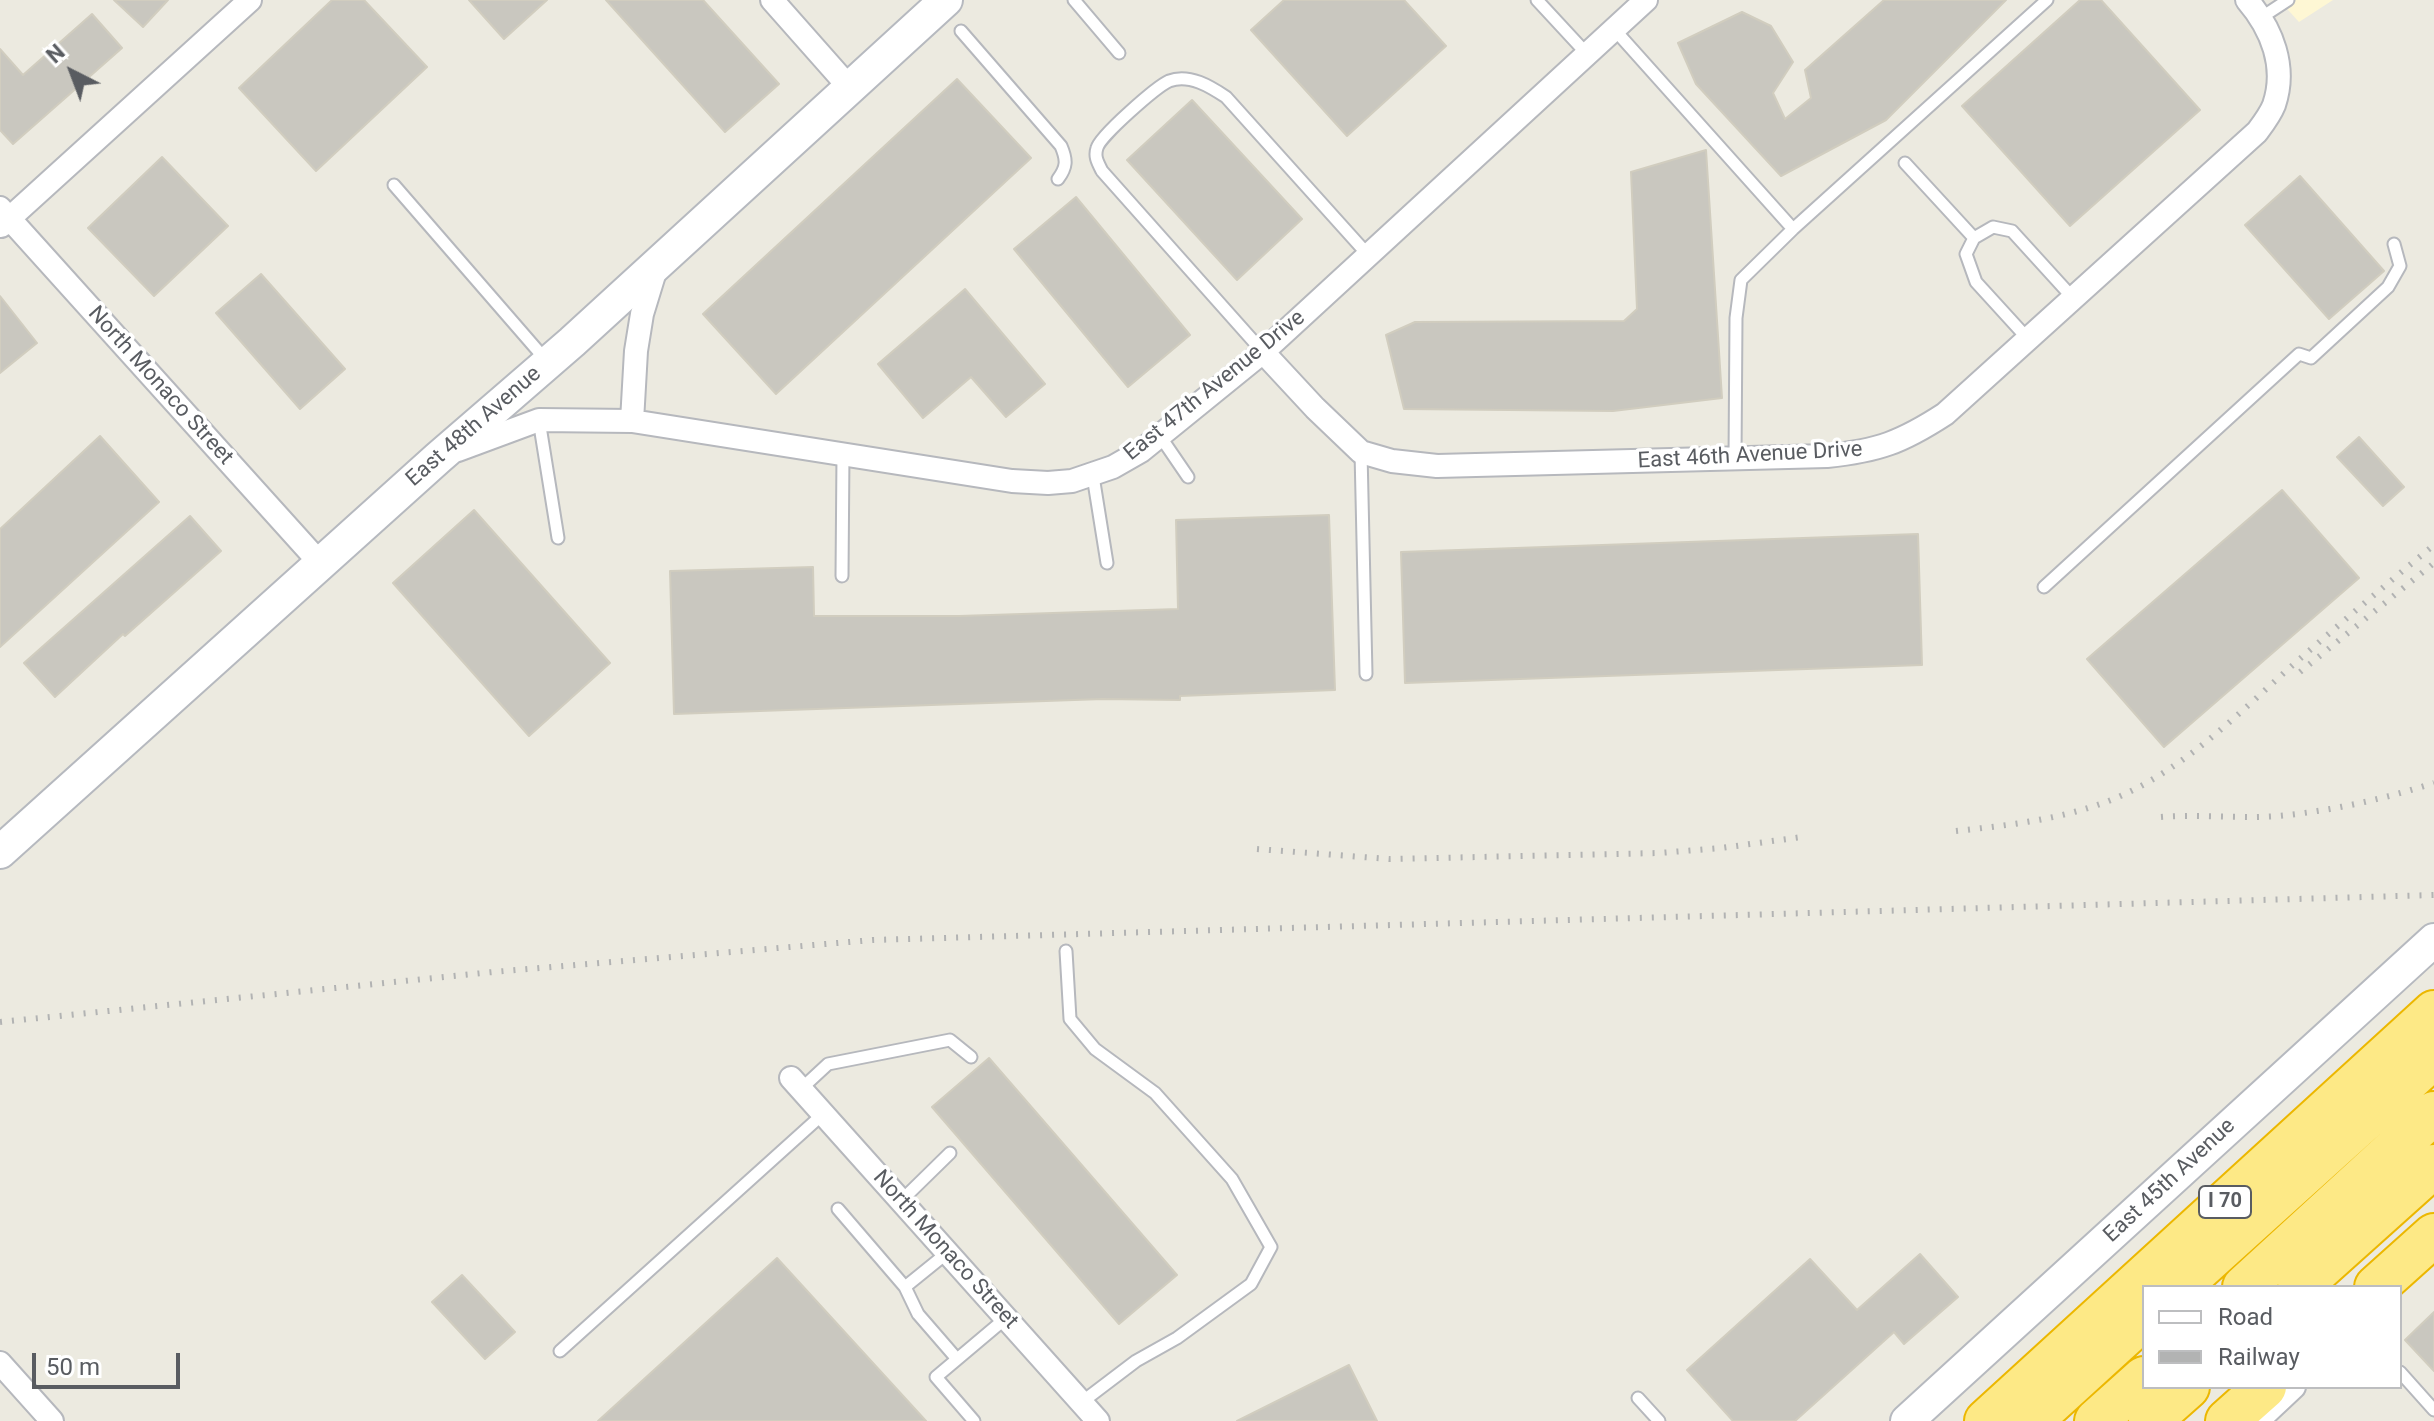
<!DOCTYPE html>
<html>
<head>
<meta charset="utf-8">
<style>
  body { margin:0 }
  #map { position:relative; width:2434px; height:1421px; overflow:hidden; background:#eceae0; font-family:Roboto,sans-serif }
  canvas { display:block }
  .legend { position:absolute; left:2142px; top:1285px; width:260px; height:104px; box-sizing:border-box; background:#fff; border:2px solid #bdbec0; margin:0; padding:10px 14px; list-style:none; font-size:24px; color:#595c61 }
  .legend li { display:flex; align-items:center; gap:16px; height:40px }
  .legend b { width:40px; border:2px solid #bdbec0 }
  .north { position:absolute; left:32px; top:32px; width:80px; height:80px; -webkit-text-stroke:6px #fff; paint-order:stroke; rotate:318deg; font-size:22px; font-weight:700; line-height:32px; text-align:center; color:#595c61 }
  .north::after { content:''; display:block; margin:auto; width:28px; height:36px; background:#595c61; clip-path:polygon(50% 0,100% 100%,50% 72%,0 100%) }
  .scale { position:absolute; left:32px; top:1353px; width:148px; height:36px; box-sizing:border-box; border:4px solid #595c61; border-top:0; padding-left:10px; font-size:24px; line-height:28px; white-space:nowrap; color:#595c61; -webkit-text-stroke:6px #fff; paint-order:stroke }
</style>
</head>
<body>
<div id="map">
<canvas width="2434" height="1421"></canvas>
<ul class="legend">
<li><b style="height:10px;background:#fff"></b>Road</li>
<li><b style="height:10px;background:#b2b3b3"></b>Railway</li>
</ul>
<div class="north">N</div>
<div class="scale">50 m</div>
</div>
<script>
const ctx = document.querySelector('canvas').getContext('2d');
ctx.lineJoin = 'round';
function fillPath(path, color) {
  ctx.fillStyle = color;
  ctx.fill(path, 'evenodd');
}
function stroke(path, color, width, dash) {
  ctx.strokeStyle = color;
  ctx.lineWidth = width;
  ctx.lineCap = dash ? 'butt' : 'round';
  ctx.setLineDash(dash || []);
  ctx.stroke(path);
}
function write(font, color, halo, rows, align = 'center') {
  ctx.font = font + ' Roboto,sans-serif';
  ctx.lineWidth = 7;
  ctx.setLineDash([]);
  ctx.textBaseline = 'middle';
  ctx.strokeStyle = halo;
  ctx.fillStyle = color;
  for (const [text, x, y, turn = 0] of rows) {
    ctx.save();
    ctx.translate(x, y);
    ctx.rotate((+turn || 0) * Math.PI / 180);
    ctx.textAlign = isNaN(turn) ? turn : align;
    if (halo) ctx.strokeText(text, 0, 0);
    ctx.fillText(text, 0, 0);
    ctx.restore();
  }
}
fillPath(new Path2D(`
  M2279,0H2333L2299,22Z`), '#fef7d4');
const building = new Path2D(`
  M114,0H168L143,27Z
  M332,0H364L427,67L316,171L239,88Z
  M469,0H547L504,39Z
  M606,0H703L779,84L725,132Z
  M1284,0H1404L1446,46L1347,136L1251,30Z
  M1884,0H2006L1886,120L1781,176L1696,84L1678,43L1742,12L1771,26L1793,62L1773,93L1785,119L1811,98L1805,70Z
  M2080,0H2101L2200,110L2070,226L1962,106Z
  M92,14L122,48L13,144L0,130V49L23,75Z
  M957,79L1031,158L776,394L703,314Z
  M1192,100L1302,219L1237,280L1127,160Z
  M1706,150L1722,398L1613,411L1404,409L1386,335L1415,322L1624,321L1637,309L1631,172Z
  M162,157L228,226L154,296L88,228Z
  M2300,176L2384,271L2329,319L2245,225Z
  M1076,197L1190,335L1128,387L1014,249Z
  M261,274L345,369L300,409L216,313Z
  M965,289L1045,384L1006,417L971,377L923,418L878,364Z
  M0,296L37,343L0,373Z
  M100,436L159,502L0,647V529Z
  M2359,437L2404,487L2383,506L2337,457Z
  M2282,490L2359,578L2164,747L2087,659Z
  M474,510L610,663L529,736L393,583Z
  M1329,515L1335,690L1180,696V700L1103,699L674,714L670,571L813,567L814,616H959L1178,609L1176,520Z
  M190,516L221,551L125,636L123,634L55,697L24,663Z
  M1918,534L1922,665L1405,683L1401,552Z
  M989,1058L1177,1275L1119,1324L932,1107Z
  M1920,1254L1958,1297L1904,1344L1894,1332L1795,1421H1733L1687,1370L1810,1259L1857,1310Z
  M777,1258L926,1421H598Z
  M462,1275L515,1332L485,1359L432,1302Z
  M2434,1312V1371L2405,1340Z
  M1349,1365L1377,1421H1237Z`);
fillPath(building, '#c9c7bf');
stroke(building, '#d1cdbf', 2);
const lane = new Path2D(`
  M1074,0L1119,53
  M1537,0L1587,54
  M2262,17L2288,0
  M1614,29L1793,229
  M961,31L1061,146C1067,160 1067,167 1058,179
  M1905,163L1974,238
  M394,185L545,359
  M2028,339L1976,282L1966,254L1974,238L1993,227L2012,231L2073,298
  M1263,352L1102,171C1098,163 1094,157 1097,148C1100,136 1156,87 1169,81C1189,73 1211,87 1226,97L1369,256
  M539,420L558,538
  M1160,436L1188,477
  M1361,452L1366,674
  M1735,459L1736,318L1741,280L1793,229L2047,0
  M1093,476L1107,563
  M842,576L843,454
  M2044,587L2299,354L2311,358L2388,287L2400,266L2394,244
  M1066,951L1070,1019L1095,1049L1155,1093L1232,1179L1271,1247L1251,1284L1177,1338L1136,1361L1082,1402
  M801,1089L828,1064L950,1040L971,1057
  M901,1201L950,1153
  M838,1209L905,1287L947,1253
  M905,1287L918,1314L957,1359
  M560,1351L823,1114
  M2400,1372L2434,1410
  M1638,1398L1659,1421
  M974,1421L936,1377L1006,1318`);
const street = new Path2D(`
  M772,0L849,87
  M0,208L320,563
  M1,226L250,0
  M1263,352L1315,408L1361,452L1392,461L1437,466L1827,456C1878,451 1902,442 1945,414L2257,132C2263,124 2270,115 2274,105C2287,67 2272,29 2247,0
  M632,421L636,351L642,314L657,265
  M458,450L539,420L632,421L1012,481L1048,483L1072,481L1113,467L1141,451L1263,352L1646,0
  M791,1078L1098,1421
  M0,1363L52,1421
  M2261,1418L2294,1387`);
const secondary = new Path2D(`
  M0,852L438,458L572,342L946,0
  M1907,1421L2434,940`);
const highway = new Path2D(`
  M2179,1287L2434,1057
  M2244,1287L2434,1113
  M2299,1287L2434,1166
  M2376,1287L2434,1235
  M1986,1421L2434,1012
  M2031,1421L2144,1318
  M2096,1421L2144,1378
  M2150,1421L2188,1387
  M2227,1421L2265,1387`);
stroke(lane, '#b6b8bd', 15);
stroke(street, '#b6b8bd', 26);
stroke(secondary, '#b6b9bf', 36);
stroke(highway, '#ecb700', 46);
stroke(lane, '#fff', 11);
stroke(street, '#fff', 22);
stroke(secondary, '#fff', 32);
stroke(highway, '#fde986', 42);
stroke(new Path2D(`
  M2300,672L2434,563
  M2161,817C2200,814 2239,819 2278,816C2331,811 2384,799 2434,783
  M1956,831C2011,825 2065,819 2116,798C2182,770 2234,718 2286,671C2335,628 2384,586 2434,545
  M1257,849L1389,859L1659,853L1721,848L1802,837
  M0,1022L493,972L873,940L2434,895`), '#b2b3b3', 6, [2, 10]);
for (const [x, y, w] of [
  [2225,1202,52]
]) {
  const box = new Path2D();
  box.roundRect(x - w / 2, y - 16, w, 32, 6);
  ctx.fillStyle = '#fff';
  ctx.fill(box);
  stroke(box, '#595c61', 2);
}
write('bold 20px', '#595c61', null, [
  ["I 70",2225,1202]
]);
write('22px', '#595c61', '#fff', [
  ["North Monaco Street",160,386,48],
  ["East 47th Avenue Drive",1215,386,-39],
  ["East 48th Avenue",474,427,-41],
  ["East 46th Avenue Drive",1750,456,-3],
  ["East 45th Avenue",2170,1181,-43],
  ["North Monaco Street",945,1250,48]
]);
</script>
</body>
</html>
